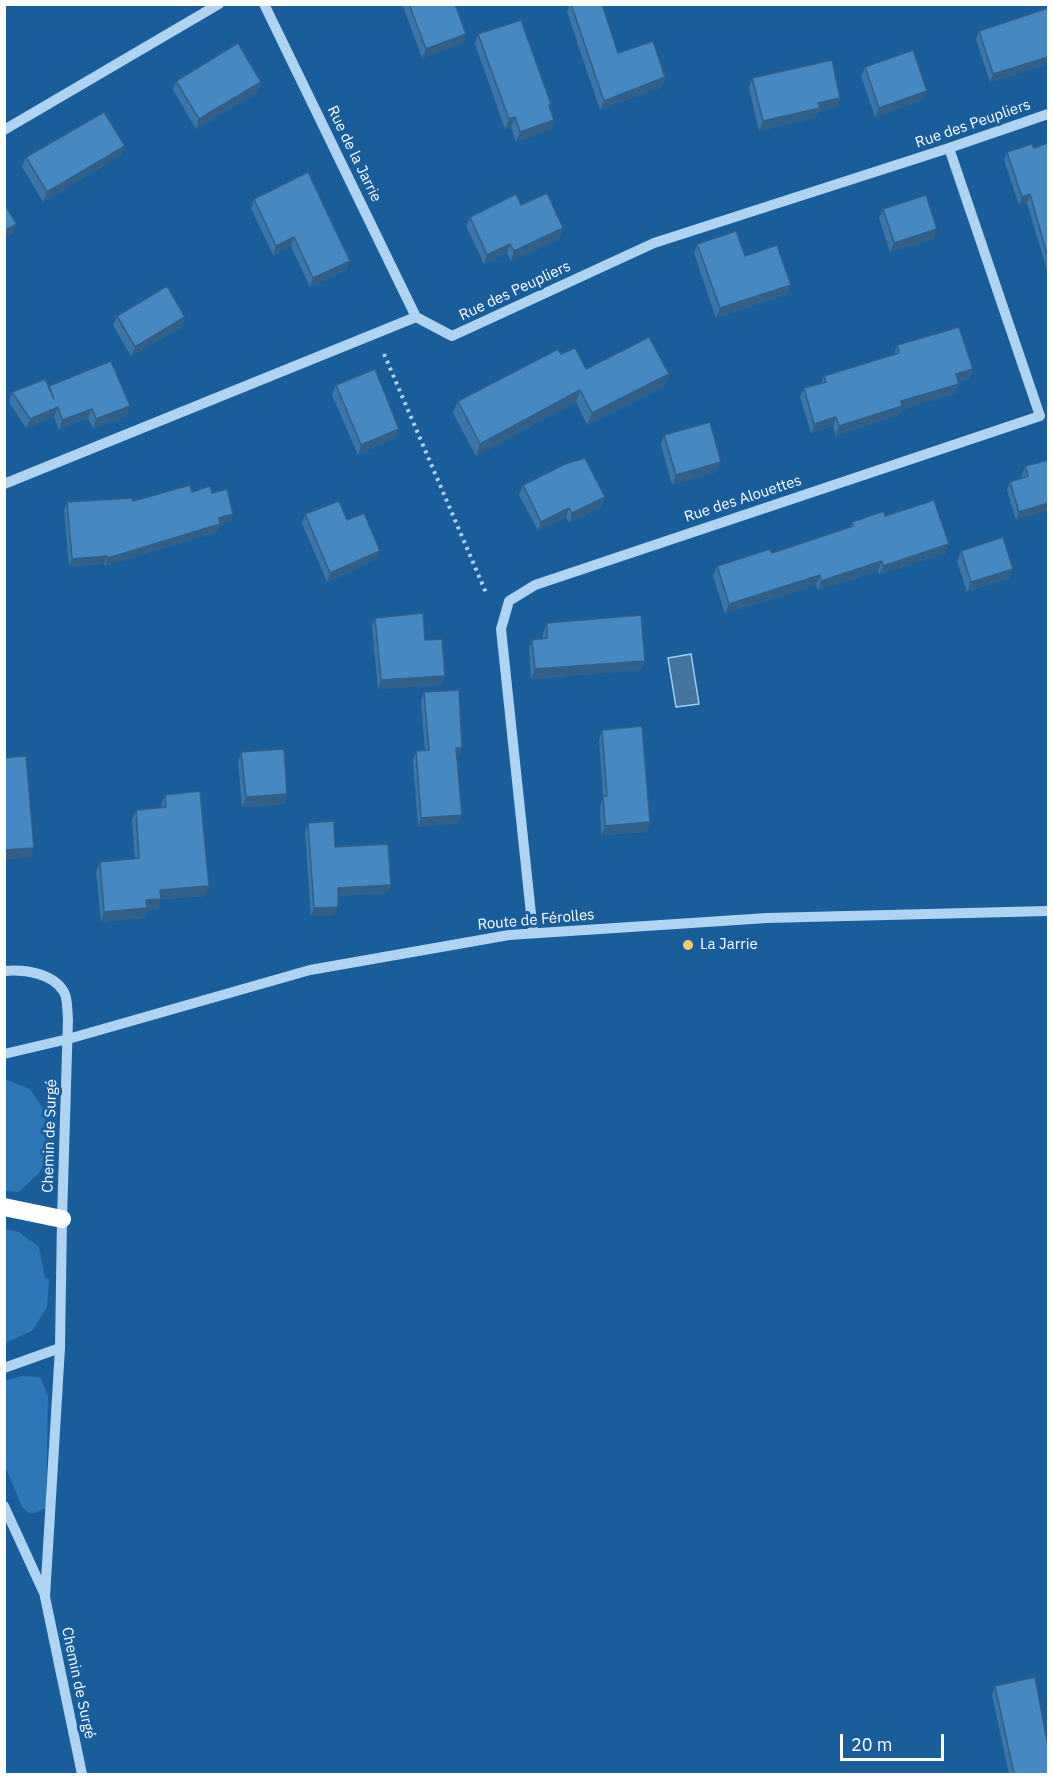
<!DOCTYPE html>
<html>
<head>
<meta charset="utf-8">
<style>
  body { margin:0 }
  #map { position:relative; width:1053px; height:1779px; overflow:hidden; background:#195d9a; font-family:"IBM Plex Sans",sans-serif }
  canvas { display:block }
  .frame { position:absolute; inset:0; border:6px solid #fff; pointer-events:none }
  .scale { position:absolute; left:840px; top:1734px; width:104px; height:27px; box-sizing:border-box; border:3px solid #fff; border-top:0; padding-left:8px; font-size:18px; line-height:21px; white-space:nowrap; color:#fff; -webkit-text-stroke:4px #195d9a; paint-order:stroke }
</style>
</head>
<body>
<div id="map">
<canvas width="1053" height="1779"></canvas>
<div class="frame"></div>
<div class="scale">20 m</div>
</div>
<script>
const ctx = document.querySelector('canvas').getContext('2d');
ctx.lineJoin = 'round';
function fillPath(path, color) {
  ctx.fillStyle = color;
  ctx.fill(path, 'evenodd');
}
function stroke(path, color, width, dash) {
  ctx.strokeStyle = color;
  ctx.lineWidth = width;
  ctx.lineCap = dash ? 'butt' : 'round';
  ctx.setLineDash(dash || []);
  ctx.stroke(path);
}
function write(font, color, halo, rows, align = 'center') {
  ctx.font = font + ' "IBM Plex Sans",sans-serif';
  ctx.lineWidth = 6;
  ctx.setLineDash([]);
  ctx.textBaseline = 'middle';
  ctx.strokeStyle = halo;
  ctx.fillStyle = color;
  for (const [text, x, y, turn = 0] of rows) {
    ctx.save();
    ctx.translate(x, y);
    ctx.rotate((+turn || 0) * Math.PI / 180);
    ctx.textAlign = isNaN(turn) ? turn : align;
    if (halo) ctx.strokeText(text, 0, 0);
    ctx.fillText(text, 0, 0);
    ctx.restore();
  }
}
fillPath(new Path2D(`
  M4,1079L30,1089L46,1113L47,1159L39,1173L19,1192L5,1191Z
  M4,1229L19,1232L39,1247L45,1278L49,1279L47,1308L32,1331L5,1343Z
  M22,1376L40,1377L48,1396L46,1508L35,1513H29L22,1507L5,1466L4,1381Z`), '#2d77b7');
const water = new Path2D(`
  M691,654L699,704L676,707L668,658Z`);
fillPath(water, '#44739e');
stroke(water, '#a2cff3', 1.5);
stroke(new Path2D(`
  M384,354L487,595`), '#afd3f1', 4, [3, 4.5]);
stroke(new Path2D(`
  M264,4L416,317
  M4,130L219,4
  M4,484L416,317L452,336L654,243L949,148L1048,114
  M533,933L501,629L509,601L535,585L1040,416L949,148
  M4,971C24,969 53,973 64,992C68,999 67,1011 68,1019L62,1219L60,1348L45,1597L82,1774
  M4,1054L68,1039L310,970L509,935L767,918L1048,911
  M4,1368L60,1348
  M4,1506L44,1593`), '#afd3f1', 10);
stroke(new Path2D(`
  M4,1207L62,1219`), '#fff', 18);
fillPath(new Path2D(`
  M403,4H455L466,34L463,43L422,58L403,6Z
  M570,4H602L618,53L665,77L662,87L600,110L567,12Z
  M1048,8L990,83L976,39L979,31Z
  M478,34L551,104L550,107L554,120L551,129L516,142L511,127L505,129L475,44Z
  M865,67L923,100L875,117L861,76Z
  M752,78L840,98L837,107L818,112L816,117L759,131L749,88Z
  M176,81L261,82L258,92L196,129L173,90Z
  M1048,143V274L1027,203L1019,205L1004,160L1007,152L1034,148Z
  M125,146L121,155L43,202L22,167L26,157Z
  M254,199L347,270L310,287L291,246L273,255L251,208Z
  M521,205L560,238L511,261L507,253L484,264L466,226L470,217Z
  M883,209L934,239L890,252L879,218Z
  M697,244L745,256L787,294L716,318L694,253Z
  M117,316L185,317L182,327L131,356L113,325Z
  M897,345L973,369L969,379L958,382L955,393L901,410L899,415L836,436L833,426L811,433L800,397L804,388L821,383L824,376L894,355Z
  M561,354L586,369L669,374L664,386L587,425L576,402L476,456L453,413L458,401Z
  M336,385L395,438L358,455L332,395Z
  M49,386L127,416L93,429L88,418L59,430L54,417L26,428L9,402L12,392L49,387Z
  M664,435L718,471L672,485L661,445Z
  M1048,460L1016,520L1007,490L1010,482L1022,478V475L1025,466Z
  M523,485L605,497L601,507L569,523L566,517L538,531L519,495Z
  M212,493L231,522L220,525L217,532L105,566L104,564L69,566L64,510L67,502L133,501Z
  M305,514L347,520L377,559L327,582L302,523Z
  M885,516L946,553L879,575L878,571L818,590L816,585L725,614L713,576L717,566L772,553L849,528L852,522Z
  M961,551L1010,578L967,592L957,561Z
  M375,618L425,640L445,676L442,685L378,689L372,626Z
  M547,623L645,661L641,670L531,679L529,649L532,640L543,638V633Z
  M424,692L459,756H457L458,823L418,827L413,760L416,751H425L421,701Z
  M602,730L647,832L601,835L600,806L603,797L599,739Z
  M241,752L287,794L284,804L242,807L238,762Z
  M165,795L206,896L161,899L158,909L147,910L144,918L101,922L96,872L100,862L135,859L132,820L136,810L161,807V805Z
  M308,823L335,847L388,893L338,896L335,915L311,916L305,832Z
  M995,1686L1048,1774H1009L992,1695Z`), '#3c75a7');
fillPath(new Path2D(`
  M466,34L463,43L422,58L426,49Z
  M1048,57V64L990,83L993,74Z
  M665,77L662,87L600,110L604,101Z
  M261,82L258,92L196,129L199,119Z
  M927,91L923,100L875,117L879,108Z
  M840,98L837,107L818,112L816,117L759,131L763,121L818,103Z
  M515,117L511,127L505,129L509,119Z
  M554,120L551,129L516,142L520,132Z
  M125,146L121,155L43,202L47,192Z
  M1030,194L1027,203L1019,205L1022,197Z
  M17,224L13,234L4,239V231Z
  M563,228L560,238L511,261L514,251Z
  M937,229L934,239L890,252L894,243Z
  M294,237L291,246L273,255L276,246Z
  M510,244L507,253L484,264L487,255Z
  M350,261L347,270L310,287L313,278Z
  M791,285L787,294L716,318L720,308Z
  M185,317L182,327L131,356L135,347Z
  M973,369L969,379L953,384L956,374Z
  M669,374L664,386L587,425L592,413Z
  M959,384L955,393L901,410L899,415L836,436L839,426L901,401Z
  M580,390L576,402L476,456L480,444Z
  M130,406L127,416L93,429L96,419Z
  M58,407L54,417L26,428L30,419Z
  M92,409L88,418L59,430L62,420Z
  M836,417L833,426L811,433L814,424Z
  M399,429L395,438L358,455L361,445Z
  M721,462L718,471L672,485L676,475Z
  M605,497L601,507L569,523L572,513Z
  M1048,503V511L1016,520L1019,512Z
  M569,508L566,517L538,531L541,522Z
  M233,514L231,522L220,525L217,532L105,566L108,558L219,518Z
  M949,544L946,553L879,575L883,566Z
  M380,551L377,559L327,582L330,573Z
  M107,556L104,564L69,566L72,559Z
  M882,561L878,571L818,590L821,581Z
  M1013,569L1010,578L967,592L971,582Z
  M820,575L816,585L725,614L729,604Z
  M645,661L641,670L531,679L535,669Z
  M445,676L442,685L378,689L381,680Z
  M456,748H462L459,756H453Z
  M287,794L284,804L242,807L246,797Z
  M462,815L458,823L418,827L421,818Z
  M650,822L647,832L601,835L605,826Z
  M34,848L30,858L4,860V850Z
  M391,885L388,893L335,896L338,888Z
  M209,886L206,896L161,899L158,909L147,910L144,918L101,922L104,912L146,900L160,890Z
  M338,907L335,915L311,916L314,908Z`), '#315f88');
const building = new Path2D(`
  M409,4H455L466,34L426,49Z
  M571,4H602L618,53L653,41L665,77L604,101Z
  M1048,8V57L993,74L979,31Z
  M521,20L551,104L549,105L554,120L520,132L515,117L509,119L478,34Z
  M238,43L261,82L199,119L176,81Z
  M913,50L927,91L879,108L865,67Z
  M832,60L840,98L818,103L820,108L763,121L752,78Z
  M104,112L125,146L47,192L26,157Z
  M1048,143V258L1030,194L1022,197L1007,152L1032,144L1034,148Z
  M308,172L350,261L313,278L294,237L276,246L254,199Z
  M547,193L563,228L514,251L510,244L487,255L470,217L516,194L521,205Z
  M926,195L937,229L894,243L883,209Z
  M4,204L17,224L4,231Z
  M736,231L745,256L777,245L791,285L720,308L697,244Z
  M167,286L185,317L135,347L117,316Z
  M959,327L973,369L956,374L959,384L901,401L902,406L839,426L836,417L814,424L804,388L826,382L824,376L899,353L897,345Z
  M649,337L669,374L592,413L580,390L480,444L458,401L558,349L561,354L575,348L586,369Z
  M111,361L130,406L96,419L92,409L62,420L58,407L30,419L12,392L45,379L54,399L49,386Z
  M375,369L399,429L361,445L336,385Z
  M710,422L721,462L676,475L664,435Z
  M585,458L605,497L572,513L569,508L541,522L523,485L565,464Z
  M1048,460V503L1019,512L1010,482L1028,476L1025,466Z
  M190,485L192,492L210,486L212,493L227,489L233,514L219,518L220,524L108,558L107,556L72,559L67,502L132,498L133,501Z
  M934,500L949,544L883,566L882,561L821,581L820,575L729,604L717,566L770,549L772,553L853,526L852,522L884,511L885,516Z
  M339,501L347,520L364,513L380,551L330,573L305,514Z
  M1003,537L1013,569L971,582L961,551Z
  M423,613L425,640L442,639L445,676L381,680L375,618Z
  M641,615L645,661L535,669L532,640L547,638V623Z
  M459,690L462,748H456L462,815L421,818L416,751L429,750L424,692Z
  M642,726L650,822L605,826L603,796H607L602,730Z
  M284,749L287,794L246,797L241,752Z
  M26,756L34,848L4,850V758Z
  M200,791L209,886L160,890L161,899L146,900L147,908L104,912L100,862L139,858L136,810L166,807L165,795Z
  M334,821L335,847L388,844L391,885L338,888V907L314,908L308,823Z
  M1035,1677L1048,1746V1774H1014L995,1686Z`);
fillPath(building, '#4688c2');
stroke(building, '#315f88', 1.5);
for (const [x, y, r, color] of [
  [688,945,6,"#ffc96f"]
]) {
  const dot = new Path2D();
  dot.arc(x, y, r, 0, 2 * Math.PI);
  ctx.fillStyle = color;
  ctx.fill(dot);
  stroke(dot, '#195d9a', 2);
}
write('15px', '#fff', '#195d9a', [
  ["Rue des Peupliers",973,124,-19],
  ["Rue de la Jarrie",354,154,64],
  ["Rue des Peupliers",515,291,-25],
  ["Rue des Alouettes",743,499,-18],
  ["Route de Férolles",536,920,-5],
  ["Chemin de Surgé",50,1136,-88],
  ["Chemin de Surgé",78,1683,78]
]);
write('15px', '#fff', '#195d9a', [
  ["La Jarrie",700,945]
], 'left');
</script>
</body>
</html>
